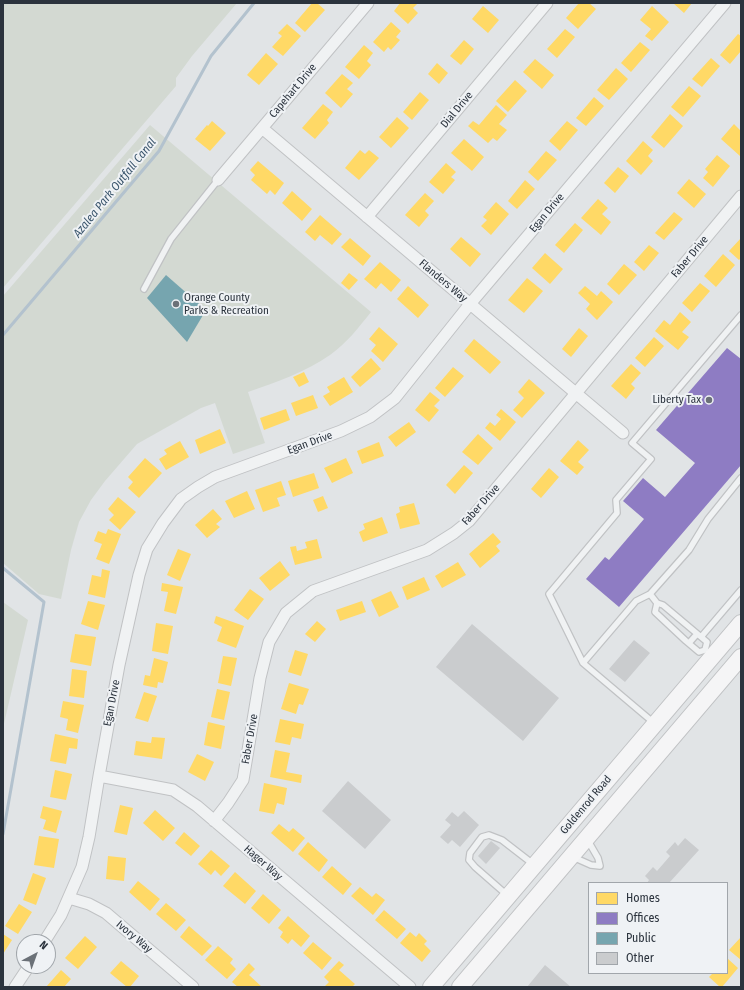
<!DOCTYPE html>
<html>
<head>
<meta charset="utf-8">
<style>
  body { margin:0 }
  #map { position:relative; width:744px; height:990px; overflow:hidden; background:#e1e4e6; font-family:"Fira Sans Condensed",sans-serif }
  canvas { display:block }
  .frame { position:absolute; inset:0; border:4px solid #2b333d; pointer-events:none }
  .legend { position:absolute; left:588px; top:882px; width:140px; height:92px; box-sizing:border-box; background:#eff2f5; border:1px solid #a1a6ab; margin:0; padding:5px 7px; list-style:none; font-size:12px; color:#2b333d }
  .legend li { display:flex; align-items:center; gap:8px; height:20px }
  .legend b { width:20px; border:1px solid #a1a6ab }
  .north { position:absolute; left:16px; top:934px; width:40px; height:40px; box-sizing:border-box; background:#eff2f5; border:1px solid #a1a6ab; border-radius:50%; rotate:41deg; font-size:11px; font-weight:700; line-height:16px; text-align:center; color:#2b333d }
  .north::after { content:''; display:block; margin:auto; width:14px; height:18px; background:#6b7178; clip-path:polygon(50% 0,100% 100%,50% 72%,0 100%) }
</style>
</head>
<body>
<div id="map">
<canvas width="744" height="990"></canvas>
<div class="frame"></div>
<ul class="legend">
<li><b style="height:11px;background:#ffd966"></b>Homes</li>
<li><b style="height:11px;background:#8e7cc3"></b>Offices</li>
<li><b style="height:11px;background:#76a5af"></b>Public</li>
<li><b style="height:11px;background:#caccce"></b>Other</li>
</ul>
<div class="north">N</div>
</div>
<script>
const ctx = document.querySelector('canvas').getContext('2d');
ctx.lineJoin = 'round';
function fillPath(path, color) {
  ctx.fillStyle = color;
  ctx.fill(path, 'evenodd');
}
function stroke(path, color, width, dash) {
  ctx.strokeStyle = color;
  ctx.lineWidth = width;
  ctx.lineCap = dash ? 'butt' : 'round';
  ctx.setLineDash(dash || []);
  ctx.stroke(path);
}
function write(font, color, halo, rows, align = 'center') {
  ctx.font = font + ' "Fira Sans Condensed",sans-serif';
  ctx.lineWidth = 4;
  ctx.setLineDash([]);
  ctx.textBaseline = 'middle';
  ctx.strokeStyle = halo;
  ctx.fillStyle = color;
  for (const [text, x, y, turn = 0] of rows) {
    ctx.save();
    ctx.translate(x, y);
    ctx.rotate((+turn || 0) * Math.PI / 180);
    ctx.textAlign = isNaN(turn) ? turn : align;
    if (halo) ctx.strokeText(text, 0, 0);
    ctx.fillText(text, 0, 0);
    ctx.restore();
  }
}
fillPath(new Path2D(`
  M3,3H237L192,56L176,78V86L3,288Z
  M150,125L371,312C359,327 347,343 330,355C306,372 276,382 248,392L265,443L233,454L215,403L201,408L137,444L105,481L91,500L79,522L71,550L61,599L39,594L3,563V296Z
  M3,602L28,620L3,728Z`), '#d3d9d2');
fillPath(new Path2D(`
  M312,3H317L325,10L305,32L295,23Z
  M400,3H418L413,8L418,13L408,24L394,11Z
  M579,3H589L596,9L578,29L566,18Z
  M673,3H692L684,13Z
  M483,6L499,20L488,33L472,19Z
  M652,6L669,22L652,41L645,36L651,29L640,20Z
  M391,22L401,31L396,37L400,40L391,50L388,47L384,52L373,42Z
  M287,24L301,36L283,56L272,47L282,36L278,33Z
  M565,29L575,37L557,58L547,49Z
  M738,34L741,36V51L730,64L720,55Z
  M464,40L474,49L461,65L450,56Z
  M640,42L650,50L631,72L621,63Z
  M364,45L373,53L367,61L371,65L359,79L345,67Z
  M266,53L278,64L259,85L247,75Z
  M711,58L720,66L702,87L692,79Z
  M535,59L554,75L542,89L523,72Z
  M437,63L448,73L439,84L428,74Z
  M616,68L628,79L609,100L597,90Z
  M342,74L353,83L347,89L353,94L341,108L325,93Z
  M515,80L527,91L508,112L496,101Z
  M689,86L701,96L683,117L671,107Z
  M420,92L429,100L412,120L403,112Z
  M594,97L604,106L586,126L576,118Z
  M323,104L333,112L327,120L329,123L315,139L302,128Z
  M496,105L507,115L499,124L507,130L497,141L493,138L488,143L468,126L473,121L479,125Z
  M670,114L683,126L664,148L651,137Z
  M397,117L409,128L391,148L379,137Z
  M212,121L226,133L210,151L195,139L207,125L208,126Z
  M567,121L578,130L560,151L549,141Z
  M734,124L741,131V155L740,156L721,139Z
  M464,139L484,157L472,171L451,153Z
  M643,141L653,150L648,156L653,161L641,175L626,161Z
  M360,150L365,154L369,150L379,158L359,180L345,168Z
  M546,151L557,160L538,181L528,172Z
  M717,155L730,166L713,187L703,178L708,172L705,169Z
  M258,161L284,183L275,195L270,190L267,194L251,180L255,175L250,170Z
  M446,163L456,172L451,177L455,180L443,194L429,182Z
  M618,167L629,176L615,193L604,183Z
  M689,179L706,194L694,208L677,193Z
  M525,180L535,189L517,209L508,201Z
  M292,191L312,209L302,221L282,203Z
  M425,193L434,201L425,211L429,215L419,227L405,215Z
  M598,199L608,208L602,214L611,222L601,235L581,218Z
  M496,202L509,214L491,235L481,226L487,220L483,217Z
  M674,212L683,219L664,240L655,233Z
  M320,215L342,234L332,245L320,235L315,241L305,232Z
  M575,223L583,230L564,253L555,245Z
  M461,237L481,254L470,267L450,249Z
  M350,238L371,256L363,266L341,247Z
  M741,238V258L739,260L729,251Z
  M649,245L659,253L644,271L634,262Z
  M545,253L563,269L550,284L532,268Z
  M723,254L735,265L716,287L704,276Z
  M380,262L401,280L391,292L381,283L376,289L364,279Z
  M624,264L637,275L619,295L607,284Z
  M349,273L358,280L349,290L341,283Z
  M527,278L543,291L524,313L508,300Z
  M700,283L710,291L692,312L682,303Z
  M408,286L429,305L418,318L397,299Z
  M585,286L597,296L601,291L613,302L597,320L586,309L590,304L578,293Z
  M680,312L691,322L682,332L689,337L678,350L655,331L664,320L670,325Z
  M379,327L398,344L383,362L371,351L376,345L369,339Z
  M579,328L588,336L571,357L562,349Z
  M654,337L664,346L645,367L635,358Z
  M474,339L501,362L490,374L464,351Z
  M371,358L381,369L360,387L351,377Z
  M631,364L641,373L631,384L635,388L626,399L611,386Z
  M453,367L464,376L445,397L435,388Z
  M304,372L309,382L299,387L293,377Z
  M344,377L353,392L330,406L323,396L330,392L327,387Z
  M529,379L545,393L522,418L513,410L524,398L518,392Z
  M430,392L440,400L434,406L439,410L429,422L415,410Z
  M313,395L318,408L296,416L291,403Z
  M286,409L290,420L264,430L260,418Z
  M501,409L516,422L500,441L485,428L490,422L495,426L501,419L496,415Z
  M409,422L416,432L396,447L388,437Z
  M220,429L226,443L200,454L195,440Z
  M478,434L493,448L478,465L462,452Z
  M578,440L589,450L578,462L584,467L577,475L560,461Z
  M180,441L189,457L166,470L159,459L167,454L164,450Z
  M379,442L384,456L362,464L357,451Z
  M145,458L162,473L139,498L128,488L133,482L128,477Z
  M346,458L353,473L332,483L324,468Z
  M464,465L473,473L455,494L446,485Z
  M549,468L559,477L541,498L531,489Z
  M314,473L319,488L293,497L288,481Z
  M281,481L286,495L277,498L280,506L263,512L255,490Z
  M247,491L255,509L234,518L225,501Z
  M323,496L328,508L318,512L313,500Z
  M118,497L136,512L120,530L109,520L114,515L108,509Z
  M414,503L420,524L400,529L396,514L400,512L399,507Z
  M213,509L222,519L216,524L220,527L207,538L195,525Z
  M382,517L388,533L363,542L359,532L365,529L363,524Z
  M108,529L121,534L109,564L96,559L102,544L94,541L98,531L106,534Z
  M493,533L501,542L496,546L500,551L480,568L469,554Z
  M317,539L322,558L295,565L290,547L296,546L297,551L307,548L305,542Z
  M178,549L191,554L180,581L167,575Z
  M280,561L290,575L270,591L259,578Z
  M458,562L466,575L442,588L435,576Z
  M102,569L110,571L105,598L88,594L92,575L101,577Z
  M424,577L430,590L407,600L402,587Z
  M162,583L183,587L176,614L164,611L168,592L161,591Z
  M250,589L264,599L248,620L234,610Z
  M391,591L399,607L379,617L371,600Z
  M88,601L105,605L98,630L81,624Z
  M362,601L366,612L340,621L336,610Z
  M216,616L244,626L236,648L217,641L222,627L214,623Z
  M317,621L326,629L315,642L305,634Z
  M156,623L173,626L168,654L152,651Z
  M75,634L96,637L91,666L70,662Z
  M295,650L308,654L301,676L288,672Z
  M223,656L237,658L231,686L218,683Z
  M154,658L168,662L163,683L158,682L157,688L143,685L145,675L150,676Z
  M72,669L87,671L84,698L69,696Z
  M289,683L309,689L303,705L299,704L296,714L281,709Z
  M217,689L230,692L224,720L211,717Z
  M144,692L157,696L148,722L135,718Z
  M63,701L84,705L78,733L66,730L68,719L60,717Z
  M280,719L304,724L301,739L292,737L290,745L275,742Z
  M208,722L225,726L221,749L204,745Z
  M55,734L78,739L77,749L69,748L66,764L50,761Z
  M152,737L165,738L162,759L134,755L136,741L151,743Z
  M275,750L290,753L286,772L302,775L301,783L270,777Z
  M197,754L214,762L205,781L188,772Z
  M55,770L72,774L66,800L50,797Z
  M264,783L287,788L284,805L277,803L274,814L259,811Z
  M120,805L133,808L127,835L114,832Z
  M43,806L62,811L56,833L43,829L46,820L40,818Z
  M155,810L175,828L163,841L143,823Z
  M279,824L289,832L293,828L305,838L293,852L271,833Z
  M184,832L200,846L191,856L175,843Z
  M39,836L59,839L54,868L34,865Z
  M308,842L328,860L319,872L298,854Z
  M211,850L230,866L221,876L215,870L211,875L198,864Z
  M108,856L126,858L124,881L106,879Z
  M332,866L352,884L343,895L322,877Z
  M235,872L256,891L245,904L223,886Z
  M33,873L46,878L36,905L23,900Z
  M138,881L160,899L150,911L129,892Z
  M360,887L372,897L376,893L385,900L373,915L351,896Z
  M263,894L281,910L269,924L251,908Z
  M166,903L186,920L176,931L156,914Z
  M19,904L32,912L18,934L5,926Z
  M384,910L406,929L397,939L375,920Z
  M288,916L310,936L301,947L292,939L288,944L280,937L283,932L278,928Z
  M189,926L212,946L202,956L180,937Z
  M410,932L416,937L419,933L427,941L424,944L431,951L422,962L400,943Z
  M3,934L12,940L3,954Z
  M85,936L97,947L78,969L65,958Z
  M741,937V960L729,950Z
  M313,942L332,958L322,970L303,953Z
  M218,946L233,959L230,963L236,969L227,979L205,960Z
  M727,958L738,968L722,987H720L709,977L713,973H727Z
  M121,961L139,976L130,987H127L110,973Z
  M339,961L344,965L339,970L355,984L352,987H324L329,982L324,977Z
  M249,963L255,969L249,975L262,987H238L232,982Z
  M61,970L71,979L64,987H46Z`), '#ffd966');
fillPath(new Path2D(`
  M727,348L741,359V465L619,607L586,579L605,557L609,560L644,519L623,501L643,478L665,497L695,463L656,430Z`), '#8e7cc3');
fillPath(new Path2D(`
  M166,275L206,310L187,342L147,298Z`), '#76a5af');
stroke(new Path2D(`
  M3,335L159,151L211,56L254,3
  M3,568L44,602L3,834`), '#b3c2ce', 3);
fillPath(new Path2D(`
  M472,624L559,698L523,741L436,667Z
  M634,640L650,653L625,682L609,669Z
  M348,781L391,820L365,849L322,811Z
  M464,811L479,825L460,847L452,840L448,844L440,837L451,825L445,820L452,812L458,817Z
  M685,838L699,850L669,883H647L649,880L645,876L653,867L657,871L670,856L666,852L675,842L678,846Z
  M491,841L500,848L486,864L478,856Z
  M545,965L571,987H527Z`), '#caccce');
const service = new Path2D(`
  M144,289L171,239L218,180
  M650,594L657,603
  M657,603L663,605L707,642L705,650L699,652L686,641L655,612Z
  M701,637L741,590
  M689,643L697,634
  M583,663L636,601L650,594L689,550L708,519L741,478
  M654,723L583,663L549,594L617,513L616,500L651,459L632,443L741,315
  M573,857L591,865L600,866L598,858L587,839
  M507,895L475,867L469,860L470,853L482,837L489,835L502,840L533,864`);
const minor = new Path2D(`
  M262,128L623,433
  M218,180L368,3
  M367,217L547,3
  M99,776L173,790L197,806L410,987
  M214,821L228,803L243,780L260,678L269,642L286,613L313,591L427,550L454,533L469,521L741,196
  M69,898L89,904L106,913L193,987
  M44,942L61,915L82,867L89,837L99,776L119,665L139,575L147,549L163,523L181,499L198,487L215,477L341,431L370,417L395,398L470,304L725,3
  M15,987L29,966`);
const secondary = new Path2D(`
  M431,987L741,623
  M460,987L741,657`);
stroke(service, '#c0c2c4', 8);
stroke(minor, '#c0c2c4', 13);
stroke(secondary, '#c0c2c4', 18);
stroke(service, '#f0f2f3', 5.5);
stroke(minor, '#f0f2f3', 11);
stroke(secondary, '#f5f5f6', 16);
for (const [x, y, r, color] of [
  [176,304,4,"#6b7178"],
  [709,400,4,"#6b7178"]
]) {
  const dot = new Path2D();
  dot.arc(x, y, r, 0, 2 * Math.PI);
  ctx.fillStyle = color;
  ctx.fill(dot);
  stroke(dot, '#eff2f5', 1.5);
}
write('11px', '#2b333d', '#eff2f5', [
  ["Capehart Drive",293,91,-50],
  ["Dial Drive",457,110,-50],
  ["Egan Drive",547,213,-50],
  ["Faber Drive",690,257,-50],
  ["Flanders Way",443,281,40],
  ["Egan Drive",310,443,-20],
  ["Faber Drive",481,505,-48],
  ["Egan Drive",112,703,-79],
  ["Faber Drive",250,739,-80],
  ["Goldenrod Road",586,805,-50],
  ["Hager Way",263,863,41],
  ["Ivory Way",134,937,40]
]);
write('11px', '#2b333d', '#eff2f5', [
  ["Orange County",184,298],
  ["Parks & Recreation",184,311],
  ["Liberty Tax",701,400,"right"]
], 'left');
write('italic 12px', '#3a556c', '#eff2f5', [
  ["Azalea Park Outfall Canal",115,188,-51]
]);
</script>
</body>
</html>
